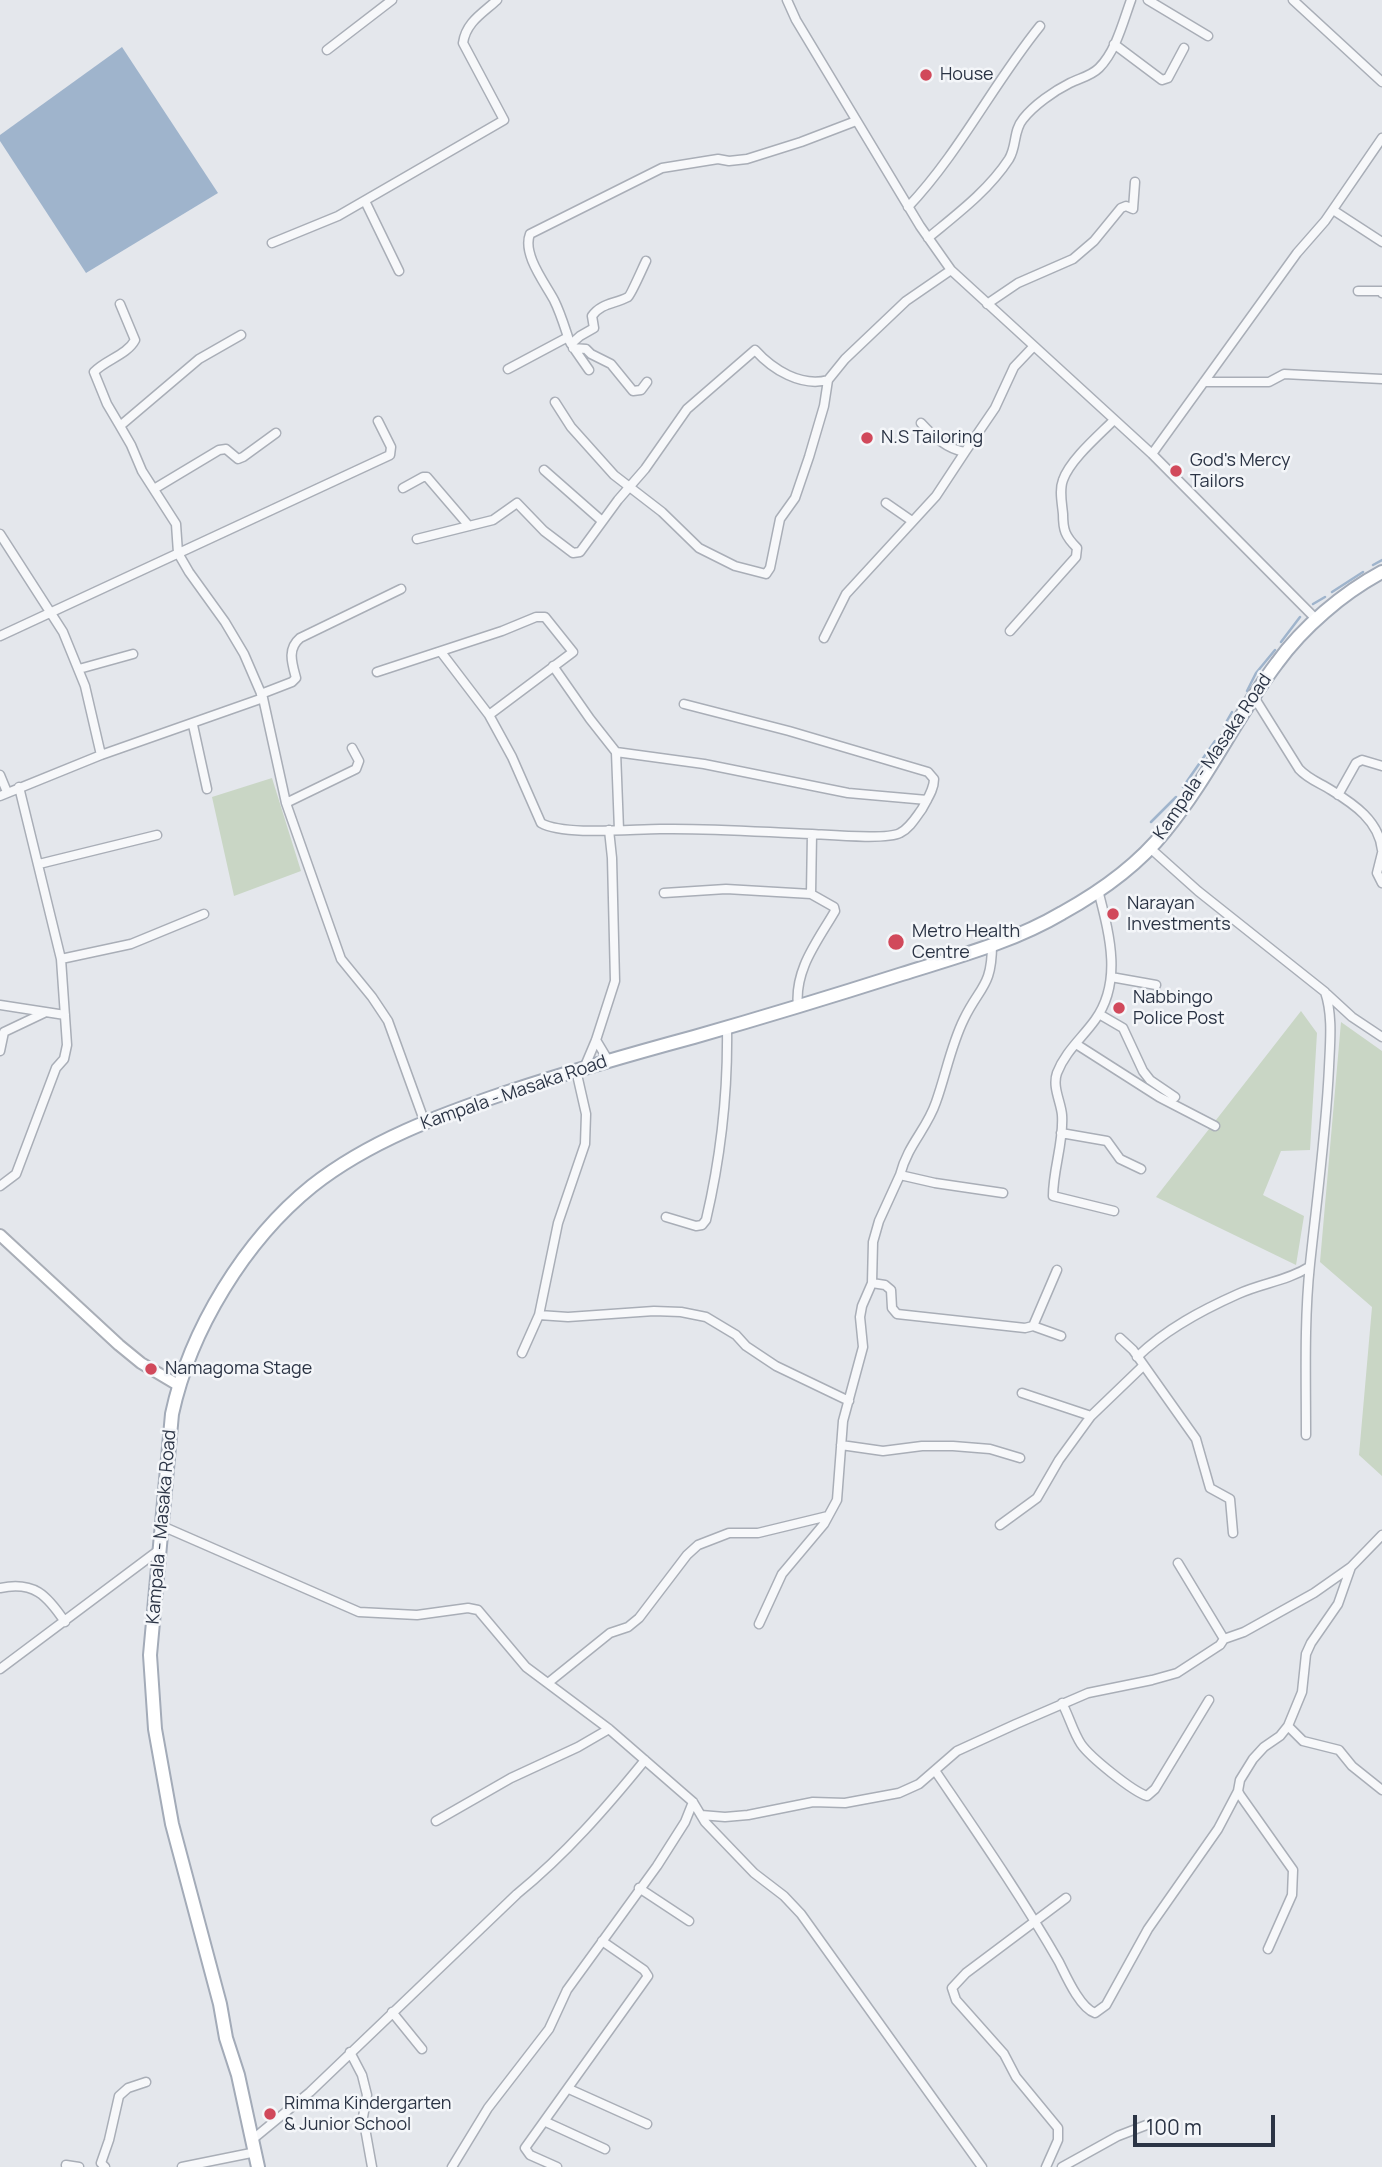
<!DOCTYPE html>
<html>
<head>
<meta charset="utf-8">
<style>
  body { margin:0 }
  #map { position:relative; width:1382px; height:2167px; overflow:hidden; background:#e4e7ec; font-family:Manrope,sans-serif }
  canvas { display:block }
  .scale { position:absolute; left:1133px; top:2115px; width:142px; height:32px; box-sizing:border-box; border:4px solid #2b3445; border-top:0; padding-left:9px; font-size:21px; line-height:24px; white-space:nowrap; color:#2b3445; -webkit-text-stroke:5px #f4f6f9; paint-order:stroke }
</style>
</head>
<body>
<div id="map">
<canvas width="1382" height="2167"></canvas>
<div class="scale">100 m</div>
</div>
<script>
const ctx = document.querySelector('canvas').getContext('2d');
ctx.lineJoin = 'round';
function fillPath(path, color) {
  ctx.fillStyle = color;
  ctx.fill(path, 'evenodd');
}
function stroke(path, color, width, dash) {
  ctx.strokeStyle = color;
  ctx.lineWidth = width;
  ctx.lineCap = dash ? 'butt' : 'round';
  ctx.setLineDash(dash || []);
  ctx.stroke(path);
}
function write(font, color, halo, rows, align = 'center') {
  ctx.font = font + ' Manrope,sans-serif';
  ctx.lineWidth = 5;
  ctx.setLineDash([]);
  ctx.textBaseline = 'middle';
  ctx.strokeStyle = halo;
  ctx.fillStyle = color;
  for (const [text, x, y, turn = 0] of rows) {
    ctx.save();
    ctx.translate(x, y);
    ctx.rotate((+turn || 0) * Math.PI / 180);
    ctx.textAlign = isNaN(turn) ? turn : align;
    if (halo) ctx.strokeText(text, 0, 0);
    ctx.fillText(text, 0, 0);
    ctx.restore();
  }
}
fillPath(new Path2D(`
  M272,778L301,871L234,896L212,797Z
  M1301,1011L1317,1033L1310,1150L1281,1151L1263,1195L1304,1216L1296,1265L1156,1197Z
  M1341,1022L1382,1051V1476L1359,1455L1372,1307L1320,1262Z`), '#c9d6c5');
fillPath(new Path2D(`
  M122,47L218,193L86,273L0,141V135Z`), '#9fb4cc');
stroke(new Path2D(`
  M1373,565L1382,560
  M1332,592L1363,572
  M1313,604L1325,597
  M1281,642L1300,617
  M1247,691L1256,673L1275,650
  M1224,726L1232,712
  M1183,787L1215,741
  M1151,822L1176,797`), '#9fb4cc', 2.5);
const street = new Path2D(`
  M787,0L796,20L920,226L951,270L1152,454L1317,620
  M1148,0L1208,36
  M1293,0L1382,82
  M1114,44L1162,80L1168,78L1184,48
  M327,50L392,0
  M365,201L399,271
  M908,207C960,152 993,84 1040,26
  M1333,210L1382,242
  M928,238C957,214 988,191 1009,159C1017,146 1013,131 1023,119C1034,105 1054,91 1070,83C1080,78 1091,76 1099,68C1116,51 1123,22 1131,0
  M272,243L338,216L504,120L463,43C466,22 483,13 497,0
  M1358,291H1381L1382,293
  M987,304L1018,283L1073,259L1094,241L1121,208L1126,206L1133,209L1135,182
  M241,335L199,359L120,426L131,445L142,471L176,524L178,553L189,572L225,622L244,654L263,698L286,803L341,959L372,997L388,1021L425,1123
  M568,338L571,344L580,336L594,328L592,316C601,303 615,304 628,297C631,295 643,267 646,261
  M573,347L589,370
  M573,348L586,349L591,354L611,364L633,391L641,390L647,382
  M508,369L568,337C564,325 560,312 554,300C545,283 522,254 530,234L662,168L718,159L729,161L747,159L801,142L856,121
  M1204,382H1269L1284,374L1382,379
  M555,402L571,427L614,475L662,512L699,548L735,566L766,574L770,568L780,519L795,498L809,457L824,406L828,380L845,359L906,301L951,270
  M921,423C933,436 947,449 965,452L995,408L1014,367L1033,347
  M120,426L107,404L94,372C105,360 127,355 135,340L120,304
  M1152,454L1297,253L1325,221L1382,138
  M544,470L602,521
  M403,488L423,477H427L469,526
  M154,489L219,450L226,449L238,459L243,457L276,433
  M886,503L912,521
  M0,534L63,632L85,686L101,755
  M417,539L493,520L517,503L544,531L573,553L580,552L618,500L645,469L687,409L755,350C773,370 801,387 828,380
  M1010,631L1076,557L1077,548C1065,536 1063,530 1063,514C1062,503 1059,490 1063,480C1070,460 1098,436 1113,421
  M0,636L390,455L391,447L378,421
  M824,638L846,594L936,496L965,452
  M441,652L489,715L512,757L541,823C564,836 632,829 660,829C711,828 762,832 812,834L811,894
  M553,666L590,719L616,752
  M79,669L133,654
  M377,672L502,631L536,617H545L573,652L489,715
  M261,694L292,682L296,678C292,663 287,649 300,638L401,589
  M1254,697L1299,769C1308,779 1320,783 1331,790C1354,804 1379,821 1382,850
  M684,704L789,731L928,772L934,779C934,790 927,799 922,809C916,817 910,828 900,833C887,840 830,835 812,834
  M193,725L207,789
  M0,775L7,792
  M1338,795L1356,763L1362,760L1382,766
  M0,796L101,755L263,698
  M286,803L356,769L359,761L352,748
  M619,830L616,752L704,764L848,793L927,800
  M1150,848L1198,891L1325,992C1333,1015 1330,1043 1329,1067C1326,1133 1317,1198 1310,1264C1304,1321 1306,1378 1306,1435
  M1382,853L1377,873L1382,883
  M39,864L157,835
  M1098,890C1109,933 1123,981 1095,1020C1082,1038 1065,1052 1057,1073C1052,1087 1061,1102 1062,1115C1064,1142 1053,1169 1053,1196L1114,1211
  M664,893L726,889L811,894L834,907L835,911C817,942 794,970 798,1007
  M992,944C992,987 980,986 964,1019C951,1045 946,1074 936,1102C927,1129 908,1144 900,1175L935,1183L1003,1193
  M61,959L131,944L204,914
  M1111,977L1156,985
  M1327,994L1352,1017L1382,1037
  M0,1005L65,1015
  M1099,1014L1123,1028L1143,1071L1150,1080L1175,1097
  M596,1040L608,1060
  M1076,1044L1159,1097L1215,1126
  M0,1051L4,1032L44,1013
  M585,1066L596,1040L615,981L612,858L609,830
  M1061,1133L1107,1141L1120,1159L1141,1169
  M0,1186L16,1174L56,1068L64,1059L67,1045L61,959L19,787
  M666,1217L696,1226L702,1225L706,1220C721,1156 728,1094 727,1028
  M872,1283L885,1285L891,1290L892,1308L897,1314L1025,1328L1033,1326L1057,1270
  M539,1315L568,1317L654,1311L681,1312L706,1317L736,1335L746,1346L776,1366L849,1401
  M1033,1326L1061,1336
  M1120,1338L1133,1350L1196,1439L1210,1488L1230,1499L1233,1533
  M522,1353L539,1315L558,1223L585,1144L586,1114L576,1070
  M1137,1357C1166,1329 1202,1310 1238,1294C1262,1283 1287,1281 1309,1267
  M1022,1393L1091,1416L1143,1366
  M841,1445L883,1451L922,1446H953L990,1449L1020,1458
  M1000,1525L1037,1498L1059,1460L1091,1416
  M162,1526L359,1612L417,1615L468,1608L478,1610L526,1667L609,1729L693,1802L705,1822L754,1873L784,1896L801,1914L982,2167
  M1178,1563L1224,1639
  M0,1588C34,1581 47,1595 65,1622
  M759,1624L782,1574L824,1524L837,1500L843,1421L863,1347L860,1317L862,1306L872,1283L873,1242L879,1221L900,1175
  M0,1669L159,1550
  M548,1683L610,1633L628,1627L639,1618L687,1555L698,1545L729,1533H758L828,1516
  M1062,1703C1069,1716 1073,1732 1081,1744C1090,1757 1132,1791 1147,1796L1155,1789L1209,1700
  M1288,1726L1303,1741L1339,1750L1352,1766L1382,1790
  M936,1772C978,1834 1021,1896 1059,1962C1066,1976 1080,2008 1095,2013L1106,2005L1148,1929L1218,1829L1238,1791
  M701,1815L725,1817L748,1815L813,1802L845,1803L899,1793L919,1784L957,1751L1016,1724L1088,1693L1152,1680L1177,1673L1220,1645L1224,1639L1244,1632L1314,1593L1351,1567L1382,1535
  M436,1821L511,1778L578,1747L609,1729
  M639,1888L689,1921
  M1268,1949L1292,1895L1293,1870L1240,1795L1238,1791L1240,1780L1253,1759L1264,1747L1280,1736L1288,1726L1302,1692L1306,1654L1311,1643L1338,1604L1351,1567
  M392,2012L422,2049
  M350,2052L362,2075L367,2095L363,2117L372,2167
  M569,2089L647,2124
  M546,2122L605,2149
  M253,2139L310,2092L517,1894C566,1854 606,1808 645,1760
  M66,2165L79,2167
  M105,2167L101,2163L109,2140L119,2096L128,2088L146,2082
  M182,2167L256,2152
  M452,2167L488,2108L549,2029L567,1990L657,1866L685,1822L693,1802
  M557,2167L530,2155L525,2148L648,1976L644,1970L602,1941
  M1046,2167L1058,2140V2128L1016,2077L1004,2054L956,2000L952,1988L966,1973L1066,1898
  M1062,2167L1118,2136L1149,2124`);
const secondary = new Path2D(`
  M0,1235L119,1345L141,1363L178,1385`);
const primary = new Path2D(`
  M258,2167L238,2075L226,2038L220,2004L172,1824L155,1729L150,1655L172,1414C190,1330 245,1240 312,1186C369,1141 440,1115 508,1092C569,1072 631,1054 694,1037C764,1017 833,996 902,974C956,957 1013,942 1062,913C1100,892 1138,865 1165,831C1208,779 1236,717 1277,663C1303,627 1343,593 1382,572`);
stroke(street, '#a9aeb7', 11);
stroke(secondary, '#a9aeb7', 14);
stroke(primary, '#a3abb8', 16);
stroke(street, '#f7f8fa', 8);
stroke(secondary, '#fff', 10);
stroke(primary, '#fff', 12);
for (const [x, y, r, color] of [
  [926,75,7,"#d1495b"],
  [867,438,7,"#d1495b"],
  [1176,471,7,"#d1495b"],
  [1113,914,7,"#d1495b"],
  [896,942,9,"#d1495b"],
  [1119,1008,7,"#d1495b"],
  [151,1369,7,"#d1495b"],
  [270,2114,7,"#d1495b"]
]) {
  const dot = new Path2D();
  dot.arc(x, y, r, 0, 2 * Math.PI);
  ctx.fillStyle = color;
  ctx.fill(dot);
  stroke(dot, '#f4f6f9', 2.5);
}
write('18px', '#2b3445', '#f4f6f9', [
  ["House",940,75],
  ["N.S Tailoring",881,438],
  ["God's Mercy",1190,461],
  ["Tailors",1190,482],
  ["Narayan",1127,904],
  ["Investments",1127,925],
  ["Metro Health",912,932],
  ["Centre",912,953],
  ["Nabbingo",1133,998],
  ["Police Post",1133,1019],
  ["Namagoma Stage",165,1369],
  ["Rimma Kindergarten",284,2104],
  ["& Junior School",284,2125]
], 'left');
write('18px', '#2b3445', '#f4f6f9', [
  ["Kampala - Masaka Road",1213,757,-56],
  ["Kampala - Masaka Road",514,1093,-19],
  ["Kampala - Masaka Road",162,1527,-85]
]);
</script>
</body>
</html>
